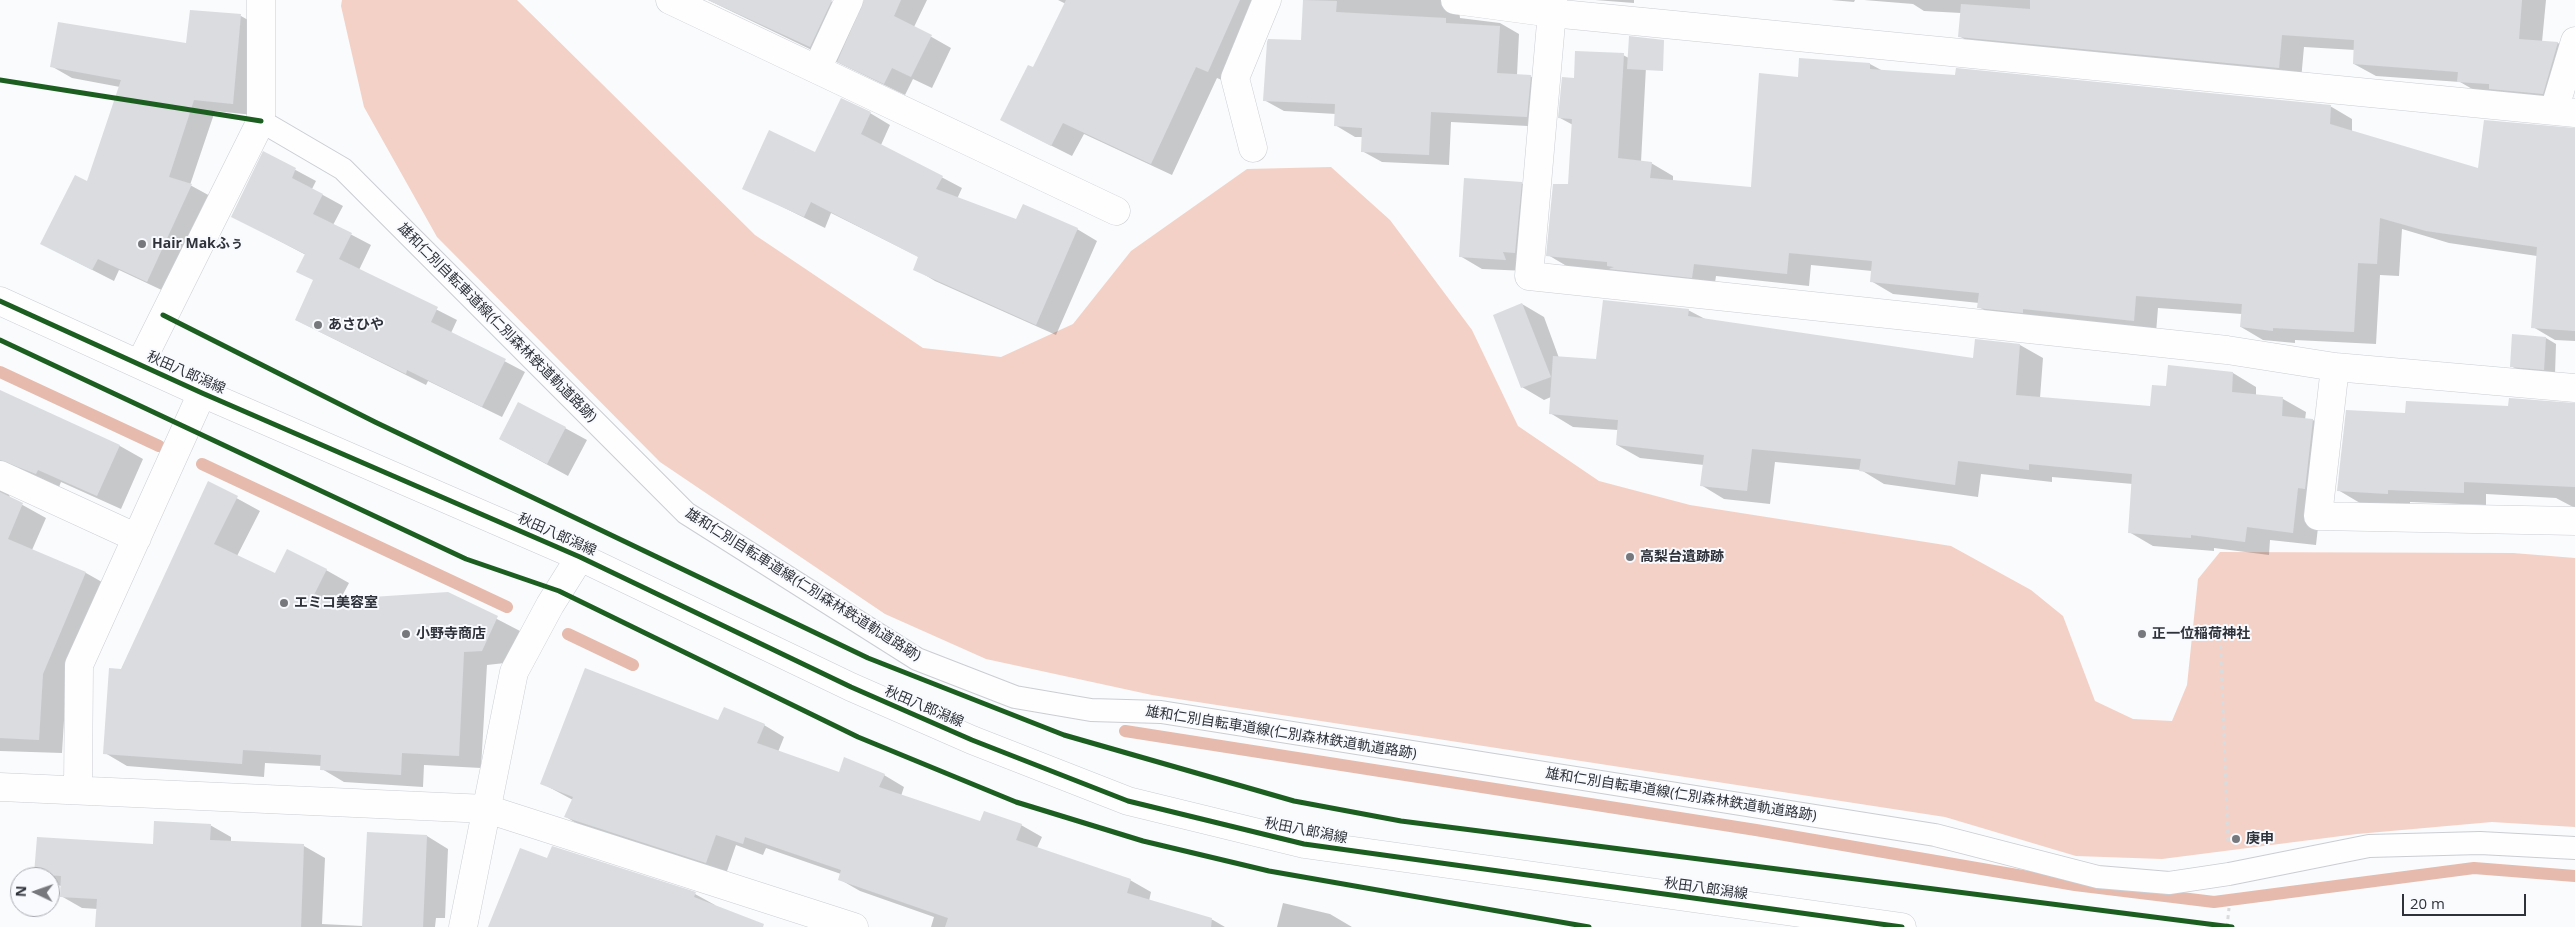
<!DOCTYPE html>
<html>
<head>
<meta charset="utf-8">
<style>
  body { margin:0 }
  #map { position:relative; width:2575px; height:927px; overflow:hidden; background:#f9fbfd; font-family:"Open Sans",sans-serif }
  canvas { display:block }
  .north { position:absolute; left:10px; top:867px; width:50px; height:50px; box-sizing:border-box; background:#f8fafe; border:1px solid #a8aab0; border-radius:50%; rotate:273deg; font-size:14px; font-weight:700; line-height:20px; text-align:center; color:#2f323a }
  .north::after { content:''; display:block; margin:auto; width:18px; height:22px; background:#76787e; clip-path:polygon(50% 0,100% 100%,50% 72%,0 100%) }
  .scale { position:absolute; left:2402px; top:894px; width:124px; height:22px; box-sizing:border-box; border:2px solid #2f323a; border-top:0; padding-left:6px; font-size:15px; line-height:18px; white-space:nowrap; color:#2f323a; -webkit-text-stroke:4px #f8fafe; paint-order:stroke }
</style>
</head>
<body>
<div id="map">
<canvas width="2575" height="927"></canvas>
<div class="north">N</div>
<div class="scale">20 m</div>
</div>
<script>
const ctx = document.querySelector('canvas').getContext('2d');
ctx.lineJoin = 'round';
function fillPath(path, color) {
  ctx.fillStyle = color;
  ctx.fill(path, 'evenodd');
}
function stroke(path, color, width, dash) {
  ctx.strokeStyle = color;
  ctx.lineWidth = width;
  ctx.lineCap = dash ? 'butt' : 'round';
  ctx.setLineDash(dash || []);
  ctx.stroke(path);
}
function write(font, color, halo, rows, align = 'center') {
  ctx.font = font + ' "Open Sans","Noto Sans JP",sans-serif';
  ctx.lineWidth = 4;
  ctx.setLineDash([]);
  ctx.textBaseline = 'middle';
  ctx.strokeStyle = halo;
  ctx.fillStyle = color;
  for (const [text, x, y, turn = 0] of rows) {
    ctx.save();
    ctx.translate(x, y);
    ctx.rotate((+turn || 0) * Math.PI / 180);
    ctx.textAlign = isNaN(turn) ? turn : align;
    if (halo) ctx.strokeText(text, 0, 0);
    ctx.fillText(text, 0, 0);
    ctx.restore();
  }
}
fillPath(new Path2D(`
  M342,0H517L755,235L923,348L1001,357L1073,324L1131,251L1247,169L1331,167L1390,220L1472,330L1518,426L1599,481L1690,505L1951,546L2031,590L2063,616L2095,701L2133,719L2172,721L2187,685L2198,579L2220,552L2513,553L2575,558V827L2492,822L2357,834L2162,859L2076,856L1945,817L1152,695L986,659L885,614L660,462L437,237L364,107L341,6Z`), '#f4d1c6');
fillPath(new Path2D(`
  M708,0H829L859,18L866,0H927L914,27L951,48L932,88L913,79L905,95Z
  M1058,0H1262L1229,83L1217,78L1172,175L1084,134L1072,156L1022,131L1034,69L1066,4Z
  M1304,0H1464L1459,10L1460,18L1500,23L1519,34L1517,75L1530,76L1550,88L1547,127L1451,122L1449,165L1382,162L1362,151L1363,137H1355L1335,125L1336,114L1284,111L1264,100L1303,42Z
  M1595,0H1634V3Z
  M1831,0H1855L1854,2Z
  M1864,0H2546L2542,42L2558,43L2575,53L2565,106L2481,94L2460,82L2376,76L2354,64L2355,50L2304,47L2301,80L1982,49L1959,36L1961,13L1924,11L1913,4Z
  M191,11L241,16L262,28L253,115L215,111L190,185L212,197L168,293L119,270L114,281L63,255L120,87L72,78L51,66L187,44Z
  M1623,55L1646,67L1641,162L1651,163L1673,176V181L1752,188L1799,78L1870,64L1883,71L2330,106L2352,119V132L2479,170L2575,154V341L2555,340L2533,327L2537,256L2449,243L2402,229L2399,276L2380,275L2376,344L2295,340V343L2263,340L2241,327L2242,314L2158,308L2156,333L2001,320L1979,307V303L1893,294L1871,281L1872,271L1811,265L1809,286L1716,276L1714,290L1570,268L1548,255L1569,186L1573,125L1560,118L1575,80Z
  M870,113L890,125L881,145L962,188L957,199L1017,221L1077,229L1097,241L1056,335L935,281L915,269L919,257L831,213L825,228L744,188L815,153Z
  M264,153L316,181L312,189L343,206L333,225L371,245L359,270L457,320L451,333L525,372L502,417L428,381L426,385L296,320L314,280L306,255L232,216Z
  M1521,183L1542,195L1526,271L1482,269L1460,256Z
  M1522,304L1544,317L1559,358L1597,361L1688,310L1707,320L1974,359L2020,345L2043,358L2040,398L2151,407L2167,387L2233,373L2256,387V396L2283,399L2306,412L2305,420H2313L2336,434L2321,501L2316,545L2270,540L2269,555L2214,548V551L2153,546L2129,532L2133,484L2052,477V482L1981,474L1978,497L1884,484L1861,470L1775,462L1770,504L1724,499L1701,485L1704,465L1640,458L1617,445L1618,430L1573,427L1550,413L1551,397L1544,400L1522,387Z
  M2546,338L2556,344L2555,375L2522,372L2511,366Z
  M0,392L120,446L143,459L121,509L61,482L59,487L31,474L22,472L8,491L10,498L46,518L32,550L86,573L109,586L66,688L62,753L0,751Z
  M519,403L587,440L568,476L500,439Z
  M2575,404V508L2556,498L2486,494V505L2410,502V506L2360,503L2338,490L2406,415Z
  M209,483L260,511L237,556L275,574L326,570L349,583L340,600L447,593L520,631L505,663L487,665L481,768L424,765L423,787L344,782L322,769V766L265,763L264,777L127,766L105,753L121,670Z
  M719,721L764,725L784,737L778,752L839,773L884,775L904,787L901,796L981,823L1021,825L1042,837L1037,848L1130,880L1151,892L1149,901L1213,920L1225,927H931L934,917L860,891L839,879L841,874L766,848L763,855L736,845L726,874L586,829L566,817L573,800L541,783Z
  M210,825L231,837V843L304,846L325,858L322,924L363,926L427,836L448,849L445,918H436L435,927H97L98,909L82,908L61,896V886L50,882V877H41L35,874L154,845Z
  M547,860L695,894L715,905L727,927H515Z
  M1283,903L1330,914L1352,927H1277Z`), '#0003');
stroke(new Path2D(`
  M0,372L159,446
  M202,464L507,607
  M568,634L633,665
  M1125,731L1756,830L2075,885L2214,902L2474,868L2575,876`), '#e6baac', 12);
fillPath(new Path2D(`
  M708,0H832L810,47Z
  M864,0H901L894,16L932,35L911,77L892,68L884,84L837,62Z
  M1066,0H1240L1208,72L1196,67L1151,164L1063,123L1051,146L1000,120L1028,65L1033,67Z
  M1303,0L1337,1L1336,12L1446,18V23L1500,26L1497,73L1531,75L1527,117L1431,112L1429,155L1361,152L1362,128L1334,126L1335,104L1263,101L1267,42L1268,39L1301,40Z
  M2030,0H2522L2519,39L2558,42L2543,94L2489,89V84L2457,82L2458,72L2353,64L2354,40L2282,35L2279,68L1958,37L1961,4L2030,9Z
  M190,10L241,14L233,104L194,100L169,177L192,184L147,282L98,259L92,270L40,244L75,175L87,181L121,80L50,67L58,22L186,43Z
  M1629,36L1664,40L1663,71L1627,69Z
  M1575,51L1624,53L1618,158L1652,162L1650,178L1751,187L1759,73L1798,77L1799,58L1870,63V69L1955,75L1956,68L2331,105L2330,124L2478,168L2484,120L2575,128V331L2531,328L2537,247L2426,231L2380,218L2377,264L2358,263L2354,332L2273,328V331L2240,327L2242,304L2136,296L2134,321L2023,309V313L1977,308L1979,293L1870,282L1872,261L1789,253L1787,274L1694,264L1692,278L1609,269L1614,267L1607,266V262L1546,256L1553,184H1568L1572,119L1558,118L1562,77L1574,78Z
  M841,98L871,112L861,134L943,176L936,189L1016,219L1023,204L1078,228L1036,325L913,270L918,257L811,202L804,217L742,189L769,130L815,152Z
  M263,151L296,168L292,178L323,194L313,214L352,233L339,259L438,307L431,322L506,359L482,407L407,370L406,374L295,320L313,280L296,272L305,254L231,217Z
  M1464,178L1522,182L1515,253L1503,252L1506,260L1459,257Z
  M1603,300L1689,309L1688,316L1973,358L1975,339L2020,344L2016,395L2150,406L2152,385L2166,386L2168,365L2233,372L2232,392L2283,397L2282,416L2313,419L2305,489L2298,488L2293,533L2247,527L2245,542L2191,535V538L2128,533L2132,474L2029,464V470L1958,461L1955,485L1859,471L1861,459L1752,449L1747,491L1700,486L1704,455L1616,445L1618,420L1549,414L1553,356L1596,359Z
  M1522,303L1551,377L1521,388L1493,315Z
  M2512,334L2546,337L2544,370L2510,367Z
  M0,390L120,445L97,496L38,470L36,474L0,460Z
  M2509,398L2575,403V487L2464,482V493L2388,490V494L2337,491L2346,410L2405,413L2406,401L2508,406Z
  M518,402L566,427L547,464L499,439Z
  M208,481L238,496L214,544L275,573L287,549L327,569L311,601L448,592L498,616L482,651L464,652L459,756L402,753L401,775L320,770L321,755L243,750L242,764L103,754L109,668L121,669Z
  M0,492L23,503L8,539L86,572L43,674L39,740L0,738Z
  M585,668L718,720L724,707L765,724L757,743L839,772L844,757L885,774L879,787L980,821L984,811L1022,824L1016,840L1131,879L1127,893L1212,918L1211,927H945L948,918L838,880L841,870L745,837L743,844L716,835L706,863L564,817L573,797L540,784Z
  M154,821L211,824L210,840L304,844L301,927H95L97,899L60,897L61,876L34,874L37,837L153,844Z
  M367,832L427,835L423,927H362Z
  M552,846L696,892L694,897L764,924L763,927H488L520,848L547,858Z`), '#dadce0');
const service = new Path2D(`
  M261,121L343,169L686,513L917,659L1015,697L1091,710L1161,712L1935,835L2098,877L2169,883L2229,874L2369,846L2480,843L2575,848`);
const minor = new Path2D(`
  M670,0L1116,211
  M1455,0L1552,13L2575,113
  M1553,0L1529,276L2227,350L2335,367L2575,388
  M817,69L849,0
  M2554,111L2575,41
  M1253,148L1235,78L1267,0
  M140,364L261,121V0
  M2335,367L2318,516L2575,521
  M0,475L137,538
  M0,787L487,809L854,927
  M78,789L79,665L202,393
  M463,927L514,672L550,605L580,557`);
const primary = new Path2D(`
  M0,301L202,393L580,557L851,687L972,740L1128,801L1304,844L1902,927`);
stroke(service, '#cbcdd2', 24);
stroke(minor, '#cbcdd2', 29);
stroke(primary, '#cbcdd2', 29);
stroke(new Path2D(`
  M2195,631L2220,630L2228,841
  M2227,927L2229,908`), '#dadbdc', 3, [4, 4]);
stroke(service, '#fefeff', 22);
stroke(minor, '#fefeff', 28);
stroke(primary, '#fefeff', 28);
stroke(new Path2D(`
  M0,80L261,121
  M0,301L202,393L580,557L851,687L972,740L1128,801L1304,844L1902,927
  M163,315L375,422L868,658L1064,735L1294,801L1401,821L2232,927
  M0,340L466,559L559,591L858,737L1016,802L1143,841L1269,871L1589,927`), '#1b5e20', 5);
for (const [x, y, r, color] of [
  [142,244,5,"#76787e"],
  [318,325,5,"#76787e"],
  [1630,557,5,"#76787e"],
  [284,603,5,"#76787e"],
  [406,634,5,"#76787e"],
  [2142,634,5,"#76787e"],
  [2236,839,5,"#76787e"]
]) {
  const dot = new Path2D();
  dot.arc(x, y, r, 0, 2 * Math.PI);
  ctx.fillStyle = color;
  ctx.fill(dot);
  stroke(dot, '#f8fafe', 2);
}
write('bold 14px', '#2f323a', '#f8fafe', [
  ["Hair Makふぅ",152,244],
  ["あさひや",328,325],
  ["高梨台遺跡跡",1640,557],
  ["エミコ美容室",294,603],
  ["小野寺商店",416,634],
  ["正一位稲荷神社",2152,634],
  ["庚申",2246,839]
], 'left');
write('14px', '#2f323a', '#f8fafe', [
  ["雄和仁別自転車道線(仁別森林鉄道軌道路跡)",497,323,45],
  ["秋田八郎潟線",186,373,24],
  ["秋田八郎潟線",557,535,24],
  ["雄和仁別自転車道線(仁別森林鉄道軌道路跡)",803,585,32],
  ["秋田八郎潟線",924,707,23],
  ["雄和仁別自転車道線(仁別森林鉄道軌道路跡)",1281,733,9],
  ["雄和仁別自転車道線(仁別森林鉄道軌道路跡)",1681,795,9],
  ["秋田八郎潟線",1306,831,11],
  ["秋田八郎潟線",1706,889,8]
]);
</script>
</body>
</html>
